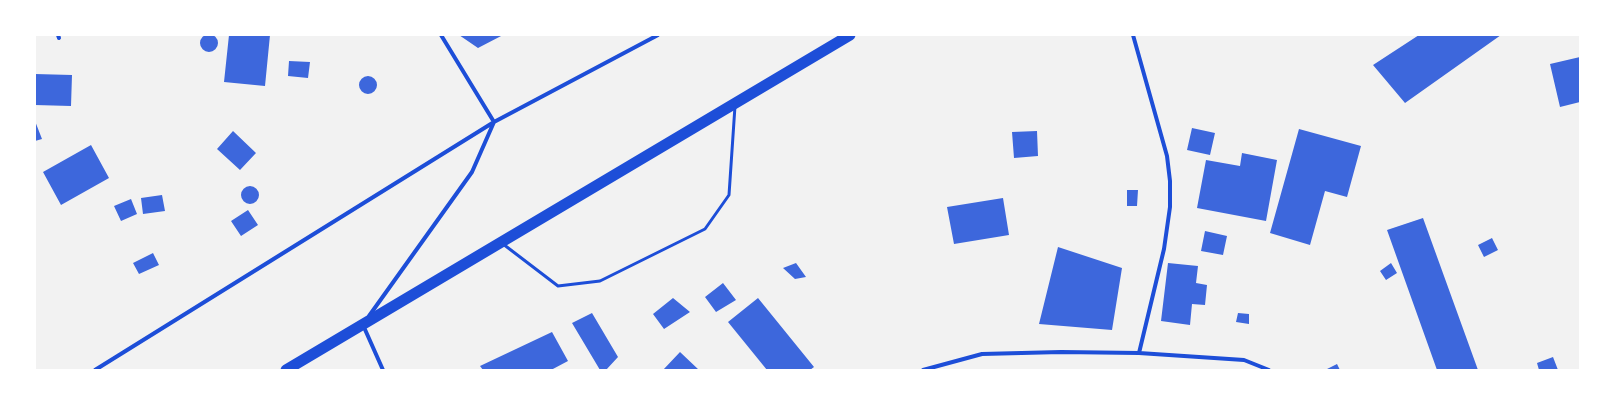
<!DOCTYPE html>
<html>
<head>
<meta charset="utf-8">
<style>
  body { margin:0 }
  #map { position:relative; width:1615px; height:405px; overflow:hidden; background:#f2f2f2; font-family:Ubuntu,sans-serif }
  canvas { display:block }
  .frame { position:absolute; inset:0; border:36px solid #fff; pointer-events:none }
</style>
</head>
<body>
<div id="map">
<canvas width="1615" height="405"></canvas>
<div class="frame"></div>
</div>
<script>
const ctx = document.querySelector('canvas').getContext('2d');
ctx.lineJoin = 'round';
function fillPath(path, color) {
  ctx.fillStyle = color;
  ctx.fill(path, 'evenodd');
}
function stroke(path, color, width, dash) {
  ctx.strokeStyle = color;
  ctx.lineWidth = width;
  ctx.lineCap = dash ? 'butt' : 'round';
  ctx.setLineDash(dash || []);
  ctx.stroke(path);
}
fillPath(new Path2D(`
  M200 43a9 9 0 1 1 18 0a9 9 0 1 1-18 0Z
  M229,35H270L265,86L224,82Z
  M459,35H503L478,48Z
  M1419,35H1501L1405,103L1373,65Z
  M1580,57V102L1560,107L1550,64Z
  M289,61L310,62L308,78L288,76Z
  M35,74L72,75L71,106L35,105Z
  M359 85a9 9 0 1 1 18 0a9 9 0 1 1-18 0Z
  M35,121L42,139L35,141Z
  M1192,128L1215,133L1210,155L1187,150Z
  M1299,129L1361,146L1347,197L1325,191L1310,245L1270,233Z
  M233,131L256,153L240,170L217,149Z
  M1037,131L1038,156L1014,158L1012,132Z
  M91,145L109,178L61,205L43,172Z
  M1242,153L1277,160L1266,221L1197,208L1206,160L1240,166Z
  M241 195a9 9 0 1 1 18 0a9 9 0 1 1-18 0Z
  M1127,190H1138L1137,206H1127Z
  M162,195L165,211L143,214L141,198Z
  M1003,198L1009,235L954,244L947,207Z
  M131,199L137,214L121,221L114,206Z
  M248,210L258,225L241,236L231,221Z
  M1423,218L1478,370H1437L1387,230Z
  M1205,231L1227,236L1223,255L1201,251Z
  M1492,238L1498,250L1484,257L1478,245Z
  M1058,247L1122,268L1112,330L1039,324Z
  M153,253L159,265L139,274L133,263Z
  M796,263L806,277L795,279L783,268Z
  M1168,263L1198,266L1196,283L1207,285L1205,305L1192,304L1190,325L1161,321Z
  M1391,263L1397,273L1386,280L1380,271Z
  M723,283L736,300L716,312L705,297Z
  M673,298L690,312L664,329L653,314Z
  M758,298L814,367L810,370H767L728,322Z
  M592,313L618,357L606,370H600L572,323Z
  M1238,313L1249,314V324L1236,322Z
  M552,332L568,361L551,370H483L480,366Z
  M680,352L699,370H663Z
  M1553,357L1558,370H1539L1537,363Z
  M1337,364L1340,370H1325Z`), '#3d67dc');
stroke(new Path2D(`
  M503,244L558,286L600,281L705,229L729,195L735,106`), '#1d4ed8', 3);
stroke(new Path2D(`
  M58,35L59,38
  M1133,35L1167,156L1170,181V207L1164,249L1139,353
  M369,316L472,172L494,122L441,35
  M363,325L383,370
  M95,370L494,122L658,35
  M923,370L982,354L1061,352L1139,353L1244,360L1269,370`), '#1d4ed8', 4);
stroke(new Path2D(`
  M286,370L850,35`), '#1d4ed8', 11);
</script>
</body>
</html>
